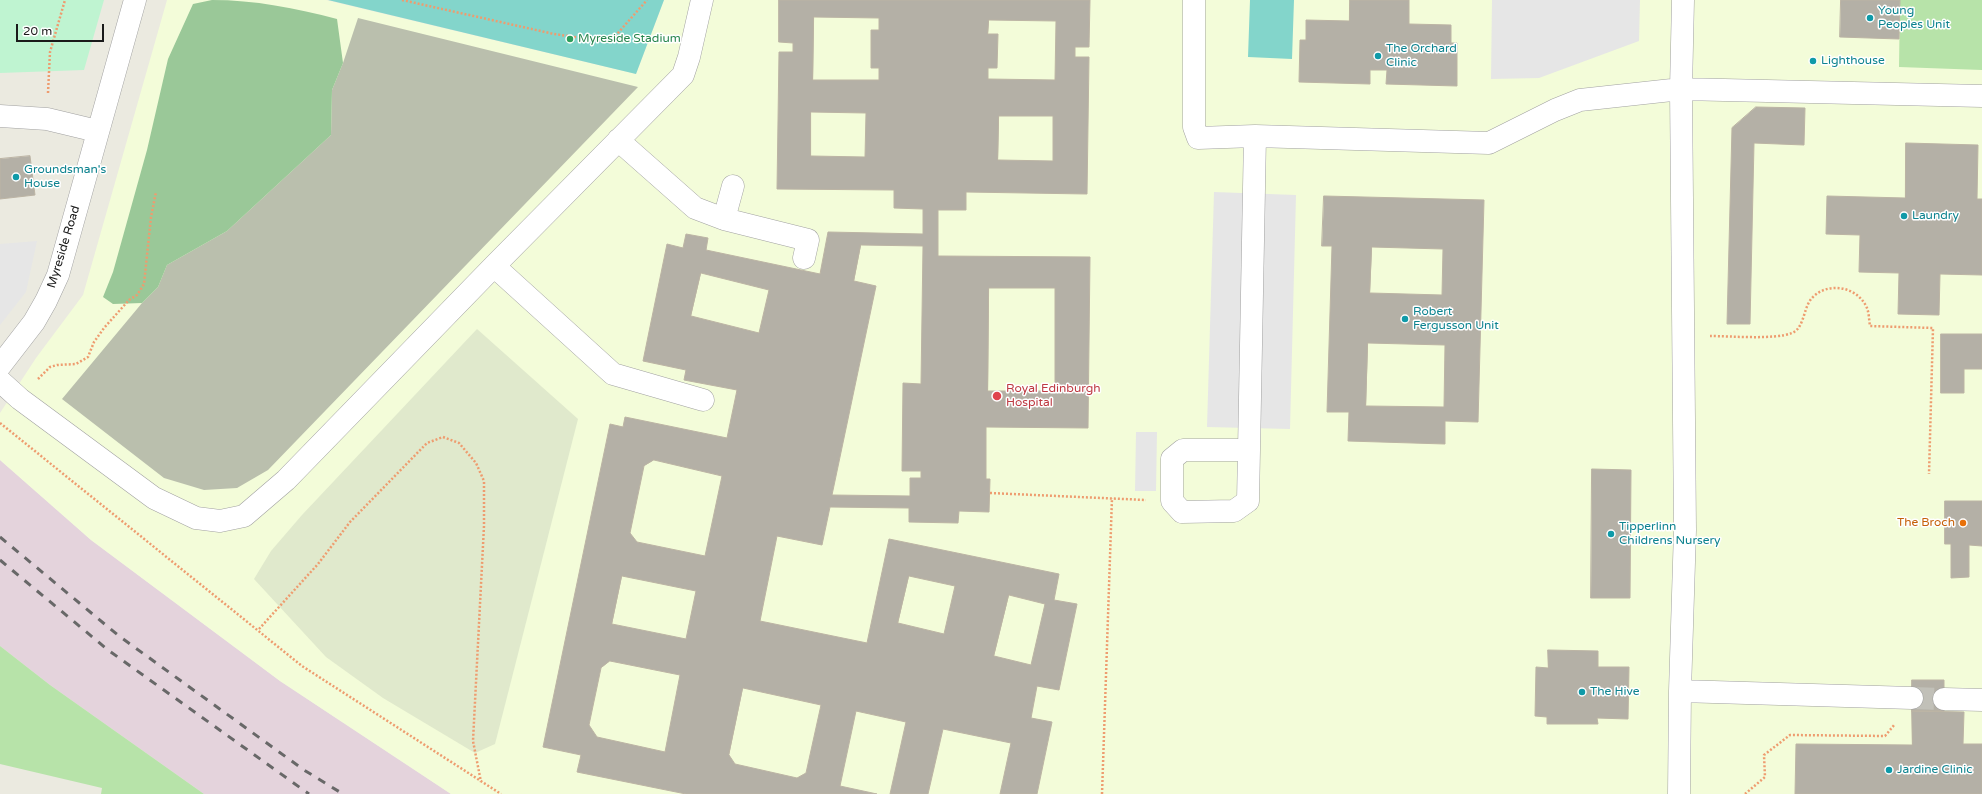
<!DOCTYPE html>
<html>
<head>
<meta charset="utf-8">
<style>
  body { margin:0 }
  #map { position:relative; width:1982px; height:794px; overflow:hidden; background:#ebeae0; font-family:"Varela Round",sans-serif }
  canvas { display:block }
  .scale { position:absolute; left:16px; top:24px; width:88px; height:18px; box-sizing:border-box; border:2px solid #1a1a1a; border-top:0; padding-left:5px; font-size:12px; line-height:14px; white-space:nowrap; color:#1a1a1a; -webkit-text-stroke:3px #fff; paint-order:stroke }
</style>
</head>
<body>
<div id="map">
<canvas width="1982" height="794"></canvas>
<div class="scale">20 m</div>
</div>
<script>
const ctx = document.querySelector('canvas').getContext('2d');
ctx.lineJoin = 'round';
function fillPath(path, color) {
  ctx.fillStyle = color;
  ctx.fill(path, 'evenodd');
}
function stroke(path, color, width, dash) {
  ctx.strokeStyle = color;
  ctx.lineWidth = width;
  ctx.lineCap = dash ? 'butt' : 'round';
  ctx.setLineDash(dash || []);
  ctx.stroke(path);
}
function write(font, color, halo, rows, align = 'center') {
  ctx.font = font + ' "Varela Round",sans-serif';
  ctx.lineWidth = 3;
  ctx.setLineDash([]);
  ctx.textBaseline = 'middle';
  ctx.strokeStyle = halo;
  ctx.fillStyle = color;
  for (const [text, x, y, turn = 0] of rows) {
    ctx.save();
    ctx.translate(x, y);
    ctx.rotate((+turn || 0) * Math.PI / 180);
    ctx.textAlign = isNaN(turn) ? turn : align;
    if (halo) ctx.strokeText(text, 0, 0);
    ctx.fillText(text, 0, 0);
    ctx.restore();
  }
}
fillPath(new Path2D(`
  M0,460L91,540L280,681L451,794H204L50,685L0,646Z`), '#e4d3dc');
fillPath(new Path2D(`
  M167,0H326L636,74L664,0H1982V794H451L280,681L91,540L0,460V413L36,358L83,295Z`), '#f3fcd9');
fillPath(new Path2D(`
  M358,18L638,87L268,470L237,488L204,490L164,478L62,399L142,303L158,287L167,265L227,231L331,135L332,90L343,63Z`), '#babfad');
fillPath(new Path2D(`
  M477,329L578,419L495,744L475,753L383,698L326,657L254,579L271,551L302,515Z`), '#e0e9cc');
fillPath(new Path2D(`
  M1900,0H1982V70L1899,67Z
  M0,646L50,685L204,794H101L102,788L0,764Z`), '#b7e3a9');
fillPath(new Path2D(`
  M212,0C254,0 296,8 337,19L343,63L332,90L331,135L227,231L167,265L158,287L142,303L113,304L103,297L113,272L147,150L168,59L193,4Z`), '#9ac898');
fillPath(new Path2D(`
  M0,0H104L84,70L0,73Z`), '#bff4d1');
fillPath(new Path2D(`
  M328,0H664L636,74Z
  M1250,0H1294L1292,59L1248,57Z`), '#83d5cb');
fillPath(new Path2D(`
  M1492,0H1640L1639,41L1539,78L1491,79Z
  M1214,192L1296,195L1290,429L1207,427Z
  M37,241L26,292L0,325V244Z
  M1136,432H1157L1156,491H1135Z`), '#e6e6e6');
const building = new Path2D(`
  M779,0H1090L1089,47H1075V57H1089L1087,194L966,192V210H938V256L1090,257L1088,428L986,427V479H990L989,512L959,511L958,523L909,522V508L830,507L822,545L777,536L760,621L867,643L889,539L1059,574L1054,600L1077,604L1059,690L1037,686L1031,718L1052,722L1037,794H1000L1011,743L943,729L928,794H890L906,722L856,711L840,786L877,794H686L577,772L581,755L543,747L610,424L623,427L625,417L727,438L737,390L684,380L686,370L643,361L667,244L683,248L686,234L708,238L706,250L820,274L828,232L923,234V209L894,208V190L777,189L779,52H793V43L779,42ZM814,17L879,18V30H871V68H879V80H813ZM989,20L1056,21L1055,80L988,79V68H997L998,34H988ZM811,112L866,113L865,157L811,156ZM999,116H1053V161L998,160ZM861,245L923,246L921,384L903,383L902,471H921V478H910V496L832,495L876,286L854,281ZM701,273L769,290L759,333L691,316ZM989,288H1055V391H988ZM654,460L722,476L705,556L637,542L630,533L644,466ZM622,576L696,591L686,639L612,624ZM909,576L955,586L944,634L898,623ZM1009,595L1045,604L1031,665L994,656ZM610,661L680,675L665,752L597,737L589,725L601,668ZM743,688L821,705L806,773L797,778L735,764L729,755Z
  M1350,0H1409V24L1451,25V43H1457V86L1386,84L1387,70H1370V84L1299,82L1300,40H1306V20L1349,21Z
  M1841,0H1900L1899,39L1840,37Z
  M1756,107L1805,108L1804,145L1754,143L1750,324H1727L1732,128Z
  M1906,143L1978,145L1977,199H1982V275L1940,274L1939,315L1898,314L1899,273L1859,272L1860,235L1826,234L1827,196L1905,198Z
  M30,156L35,195L0,199V159Z
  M1324,196L1484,200L1478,422L1445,421V444L1348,441L1349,412H1327L1332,246H1322ZM1372,247L1443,249L1442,295L1370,293ZM1368,343L1445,345L1444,407L1366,406Z
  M1941,334H1982V369H1964V393H1941Z
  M1592,469L1631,470L1630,598H1591Z
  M1945,501H1982V546L1969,545V577L1951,578V544H1945Z
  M1548,650L1598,651V667H1629L1628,719L1597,718L1598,724H1547V717L1535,716L1536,667L1548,668Z
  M1912,680H1944V711H1912Z
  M1912,711L1964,712L1963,744H1982V794H1795L1796,744L1912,745Z`);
fillPath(building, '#b4b0a6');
stroke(building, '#bcb4a4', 1);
stroke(new Path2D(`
  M1912,698L1944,699`), '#c1c0b8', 22, [22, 11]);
const minor = new Path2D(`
  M1194,0V127L1198,138L1255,136L1489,143L1555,110L1580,100L1681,89L1982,96
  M1683,0L1681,89L1685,530L1680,691L1912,698
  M0,116L47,119L97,131
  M618,140L695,208L724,219L808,240L804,258
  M724,219L733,186
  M494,266L613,374L703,400
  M0,366L34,322L46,301L58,275L135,0
  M0,381L20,399L154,498L196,518L220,521L244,516L286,480L494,266L683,75L689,57L702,0
  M1183,450H1249L1248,501L1234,511L1182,512L1172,501V459Z
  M1249,450L1255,136
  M1944,699L1982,700
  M1679,794L1680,691`);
stroke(minor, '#a1a1a1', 23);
stroke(new Path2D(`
  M402,0L554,34L610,42L647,0
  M48,93L50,52L65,0
  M1710,336C1731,336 1774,340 1792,333C1805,328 1803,306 1813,297C1829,281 1858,287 1867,308C1869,313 1869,320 1870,326L1933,328L1929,474
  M38,379L50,367L57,365L76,364L88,357L94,342L104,328L129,300L137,295L144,284L151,217L156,192
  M0,423L302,666L501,794
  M990,493L1146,500
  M259,629L318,564L350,522L427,443L443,437L459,443L476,463L484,481V526L473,741L481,782
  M1102,794L1112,498
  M1745,794L1765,777L1764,755L1790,735L1885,736L1895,724`), '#ee9c6f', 2.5, [2, 2]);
stroke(minor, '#fff', 22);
stroke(new Path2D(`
  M0,537L119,636L304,770L343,794
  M0,560L108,650L309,794`), '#686868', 3, [8, 8]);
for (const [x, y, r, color] of [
  [1870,18,4,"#0f9aa8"],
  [570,39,4,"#2e9e5b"],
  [1378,56,4,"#0f9aa8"],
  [1813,61,4,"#0f9aa8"],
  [16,177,4,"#0f9aa8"],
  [1904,216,4,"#0f9aa8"],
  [1405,319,4,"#0f9aa8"],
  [997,396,5,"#e0444e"],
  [1963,523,4,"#e8710a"],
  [1611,534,4,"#0f9aa8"],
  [1582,692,4,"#0f9aa8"],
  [1889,770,4,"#0f9aa8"]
]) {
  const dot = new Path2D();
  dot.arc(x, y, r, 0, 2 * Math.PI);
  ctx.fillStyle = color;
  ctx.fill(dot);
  stroke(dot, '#fff', 1.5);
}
write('12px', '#0d838f', '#fff', [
  ["Young",1878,11],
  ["Peoples Unit",1878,25],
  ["The Orchard",1386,49],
  ["Clinic",1386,63],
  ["Lighthouse",1821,61],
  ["Groundsman's",24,170],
  ["House",24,184],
  ["Laundry",1912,216],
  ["Robert",1413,312],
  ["Fergusson Unit",1413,326],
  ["Tipperlinn",1619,527],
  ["Childrens Nursery",1619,541],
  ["The Hive",1590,692],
  ["Jardine Clinic",1897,770]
], 'left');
write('12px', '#27864d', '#fff', [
  ["Myreside Stadium",578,39]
], 'left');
write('12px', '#1a1a1a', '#fff', [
  ["Myreside Road",64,247,-73]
]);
write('12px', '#be3a42', '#fff', [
  ["Royal Edinburgh",1006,389],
  ["Hospital",1006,403]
], 'left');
write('12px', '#c56008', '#fff', [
  ["The Broch",1955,523]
], 'right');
</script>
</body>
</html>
